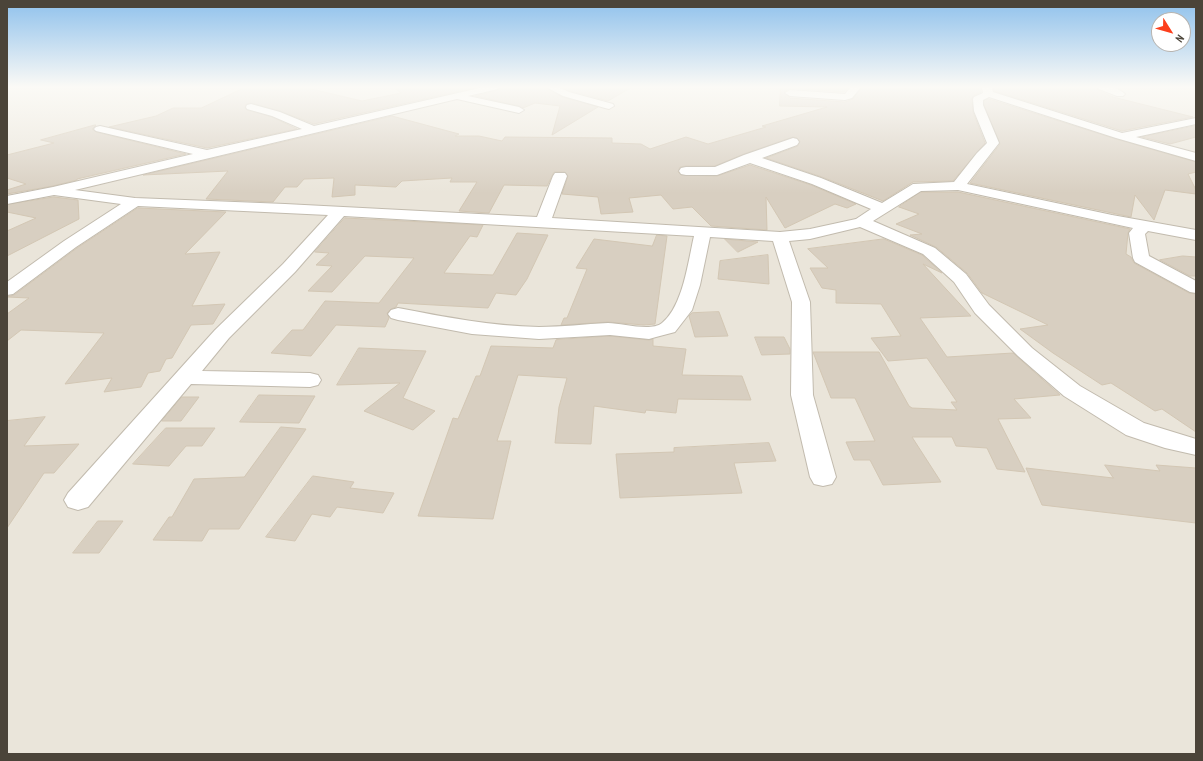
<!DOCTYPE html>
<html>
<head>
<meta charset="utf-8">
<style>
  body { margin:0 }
  #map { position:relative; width:1203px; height:761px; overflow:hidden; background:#f6f3ec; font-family:"PT Sans Narrow",sans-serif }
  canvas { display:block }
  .frame { position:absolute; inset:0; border:8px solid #4b4439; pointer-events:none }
  .north { position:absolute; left:1151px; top:12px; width:40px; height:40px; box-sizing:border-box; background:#fff; border:1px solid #b7b4b0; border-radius:50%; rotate:127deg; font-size:11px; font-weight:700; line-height:16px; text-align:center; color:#4b4439 }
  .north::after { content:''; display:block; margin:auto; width:14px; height:18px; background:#fc3f1d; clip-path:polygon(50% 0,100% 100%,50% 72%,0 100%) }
</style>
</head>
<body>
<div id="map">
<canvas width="1203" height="761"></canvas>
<div class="frame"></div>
<div class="north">N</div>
</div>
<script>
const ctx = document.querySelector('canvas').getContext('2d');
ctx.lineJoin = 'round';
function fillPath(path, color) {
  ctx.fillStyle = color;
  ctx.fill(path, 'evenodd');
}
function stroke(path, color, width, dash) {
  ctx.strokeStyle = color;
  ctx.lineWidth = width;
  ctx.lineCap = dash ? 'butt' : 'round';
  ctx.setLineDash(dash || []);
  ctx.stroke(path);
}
fillPath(new Path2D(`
  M7,87H1196V754H7Z`), '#eae5da');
const building = new Path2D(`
  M246,87H303L362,101L401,93L393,87H478L314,124L280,111L251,103L246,104L245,108L247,110L272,117L297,129L207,148L109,127L156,116L173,108H201Z
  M501,87H545L562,97L598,107L552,135L560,106L535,103L523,108L519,106L475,96L498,90Z
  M561,87H632L608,101L570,91Z
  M781,87H849L844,92L790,88L784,92L790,98L845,102L853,99L862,87L921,89L920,87H981V92L973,96L972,99L973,112L985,143L953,181L913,182L883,201L822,177L766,158L798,146L800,141L797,138L793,137L744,154L715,166H686L680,167L678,172L681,175L717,176L750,165L811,185L856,204L847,208L835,204L785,228L766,197L767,230L711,226L692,207L673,209L661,195L629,198L633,212L601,214L598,197L562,194L568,176L565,172H554L547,186L504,185L489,213L459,211L477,182H450L452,178L402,181L396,187L355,185V195L332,197L334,178L304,179L297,187H285L273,202L206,199L228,171L143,175L392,116L459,134L455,136H479L502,141L505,137L612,138V143L641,144L650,149L686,137L708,144L766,127L762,126L827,107L780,106Z
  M993,87H1096L1098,90L1113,97L1193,117L1122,131L994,91Z
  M989,99L1116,139L1196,162V172L1188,174L1196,190V194L1165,190L1154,220L1135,195L1131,217L970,183L1000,144L984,105V101Z
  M95,125H96L92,129L96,132L186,154L77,179V180L53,186L7,194V190L26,184L7,178V155L54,143L41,140Z
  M1196,126V137L1170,144L1142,137Z
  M921,192H958L1130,229L1128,233L1126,254L1131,257L1134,263L1189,293L1196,294V432L1162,409L1155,411L1111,383L1102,385L1053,353L1020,329L1048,325L982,293L967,273L936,247L910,235L922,234L896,224L919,214L899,207Z
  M54,197L78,200L79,219L7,256V231L36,218L7,212V205Z
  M138,208L226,212L185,254L220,252L192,306L225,304L213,324L191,325L172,358L166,359L160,371L148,373L141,387L104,392L112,378L65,384L104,333L21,330L7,341V314L29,298L7,297L14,295L77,248Z
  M345,218L483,225L477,237L470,236L444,273L493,275L517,233L548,235L527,279L516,295L496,293L488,308L398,303L396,307L391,309L387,313L389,318L385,327L336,325L311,356L271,353L292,330H303L325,301L379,303L414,258L365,256L332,292L308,291L332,266L316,265L329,253L315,252Z
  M657,235L667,236L655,324L644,325L608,322L561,325L564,318H567L587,269L576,268L594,239L652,246Z
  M725,239L758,242L738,252Z
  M884,239L922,255L942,273L923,264L971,316L920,318L947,357L1013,353L1060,395L1014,399L1031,418L998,419L1025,472L997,469L987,448L956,446L952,437H912L941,482L883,485L870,460H854L846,442L875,441L855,398H831L813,352H879L909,406L912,408L957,410L951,402H957L927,358L888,361L871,338L901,336L881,304L836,303V290L822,288L810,268H828L808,249Z
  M768,255L769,284L718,279L720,261Z
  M1183,256L1196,257V276H1190L1160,260Z
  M719,312L728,336L695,337L689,316L692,313Z
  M610,336L649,340L653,339V346L686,349L682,375L742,376L751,400L678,399L676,413L646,410L645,413L594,406L591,444L555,443L559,407L567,378L518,375L497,441H511L493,519L418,516L453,418L458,419L476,376H480L491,346L553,348L556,340Z
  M755,337H784L790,349V354L762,355Z
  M359,348L426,351L403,398L435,411L413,430L364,411L400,383L337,385Z
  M259,395L315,396L299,423L240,422Z
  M182,397H199L181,421H162Z
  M45,417L24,446L79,444L54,473H44L7,528V421Z
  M281,427L306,429L239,529H209L202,541L153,540L169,517H172L194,479L244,477Z
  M166,428H215L202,446H186L169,466L133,464Z
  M769,443L776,461L734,463L742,493L620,498L616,454L674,452V448Z
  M1105,465L1160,471L1156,465L1196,468V523L1042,505L1026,468L1113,478Z
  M313,476L354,482L350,488L394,493L383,513L337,507L330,517L312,514L295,541L266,537Z
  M98,521H123L99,553H73Z`);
fillPath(building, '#d8cfc1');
stroke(building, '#d3c7b4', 1);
const minor = new Path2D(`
  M484,87H500L498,89L468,96L519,107L524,110L519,113L457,99L75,190L135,198L285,204L537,217L553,176L555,173H565L567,176L552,218L780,232L810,229L856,219L871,209L812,184L750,163L717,175H686L681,174L679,171L681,168L686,167H715L744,155L793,138L797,139L799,142L797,145L762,158L821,178L882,203L913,184L954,182L977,153L987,143L974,111L973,99L974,97L983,93L982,87H992L993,92L1122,133L1196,118V124L1136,137L1196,153V161L1116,138L989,97L983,100V105L999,143L967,184L1112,215L1196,230V240L1148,231L1145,234L1149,256L1196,281V293L1190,292L1135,262L1133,258L1129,233L1133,228L958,190L921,191L873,221L935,248L966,274L989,305L1032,348L1080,386L1144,423L1196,439V455L1165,448L1126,435L1064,396L1018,356L975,313L954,282L923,254L860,227L810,239L789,241L810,302L813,395L836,477L832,484L823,486L814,484L810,477L791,395L792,302L773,241L710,237L700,285L692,310L675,332L656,337L649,339L610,335L539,339L472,334L398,320L391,318L388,314L391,310L398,308C445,317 491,326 539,327C562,327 585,324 608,323C622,323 651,332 662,323C683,306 688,262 694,236L344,216L295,272L229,338L202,371L310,373L318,375L321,380L318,385L310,387L191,384L88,507L78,510L68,507L64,500L68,493L215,330L283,264L328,215L138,206L76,247L13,294L7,295V282L64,241L121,204L54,195L7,204V196L53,187L193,154L96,131L94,129L96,127L100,126L207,150L302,129L272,116L247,109L246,107L247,105L251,104L280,112L314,126Z
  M546,87H558L569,92L613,104L614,106L609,109L605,108L563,96Z
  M851,87H861L852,98L845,100L790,96L785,93L790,90L845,94Z
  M1097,87C1107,86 1118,87 1125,94L1123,96H1117L1099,89Z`);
stroke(minor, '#c2bbae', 2);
fillPath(minor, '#fff');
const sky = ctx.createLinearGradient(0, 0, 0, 193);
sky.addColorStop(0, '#8fc1ec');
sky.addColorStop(0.45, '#fbfaf6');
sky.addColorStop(1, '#fbfaf600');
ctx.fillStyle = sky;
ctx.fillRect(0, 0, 1203, 193);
</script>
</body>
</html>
